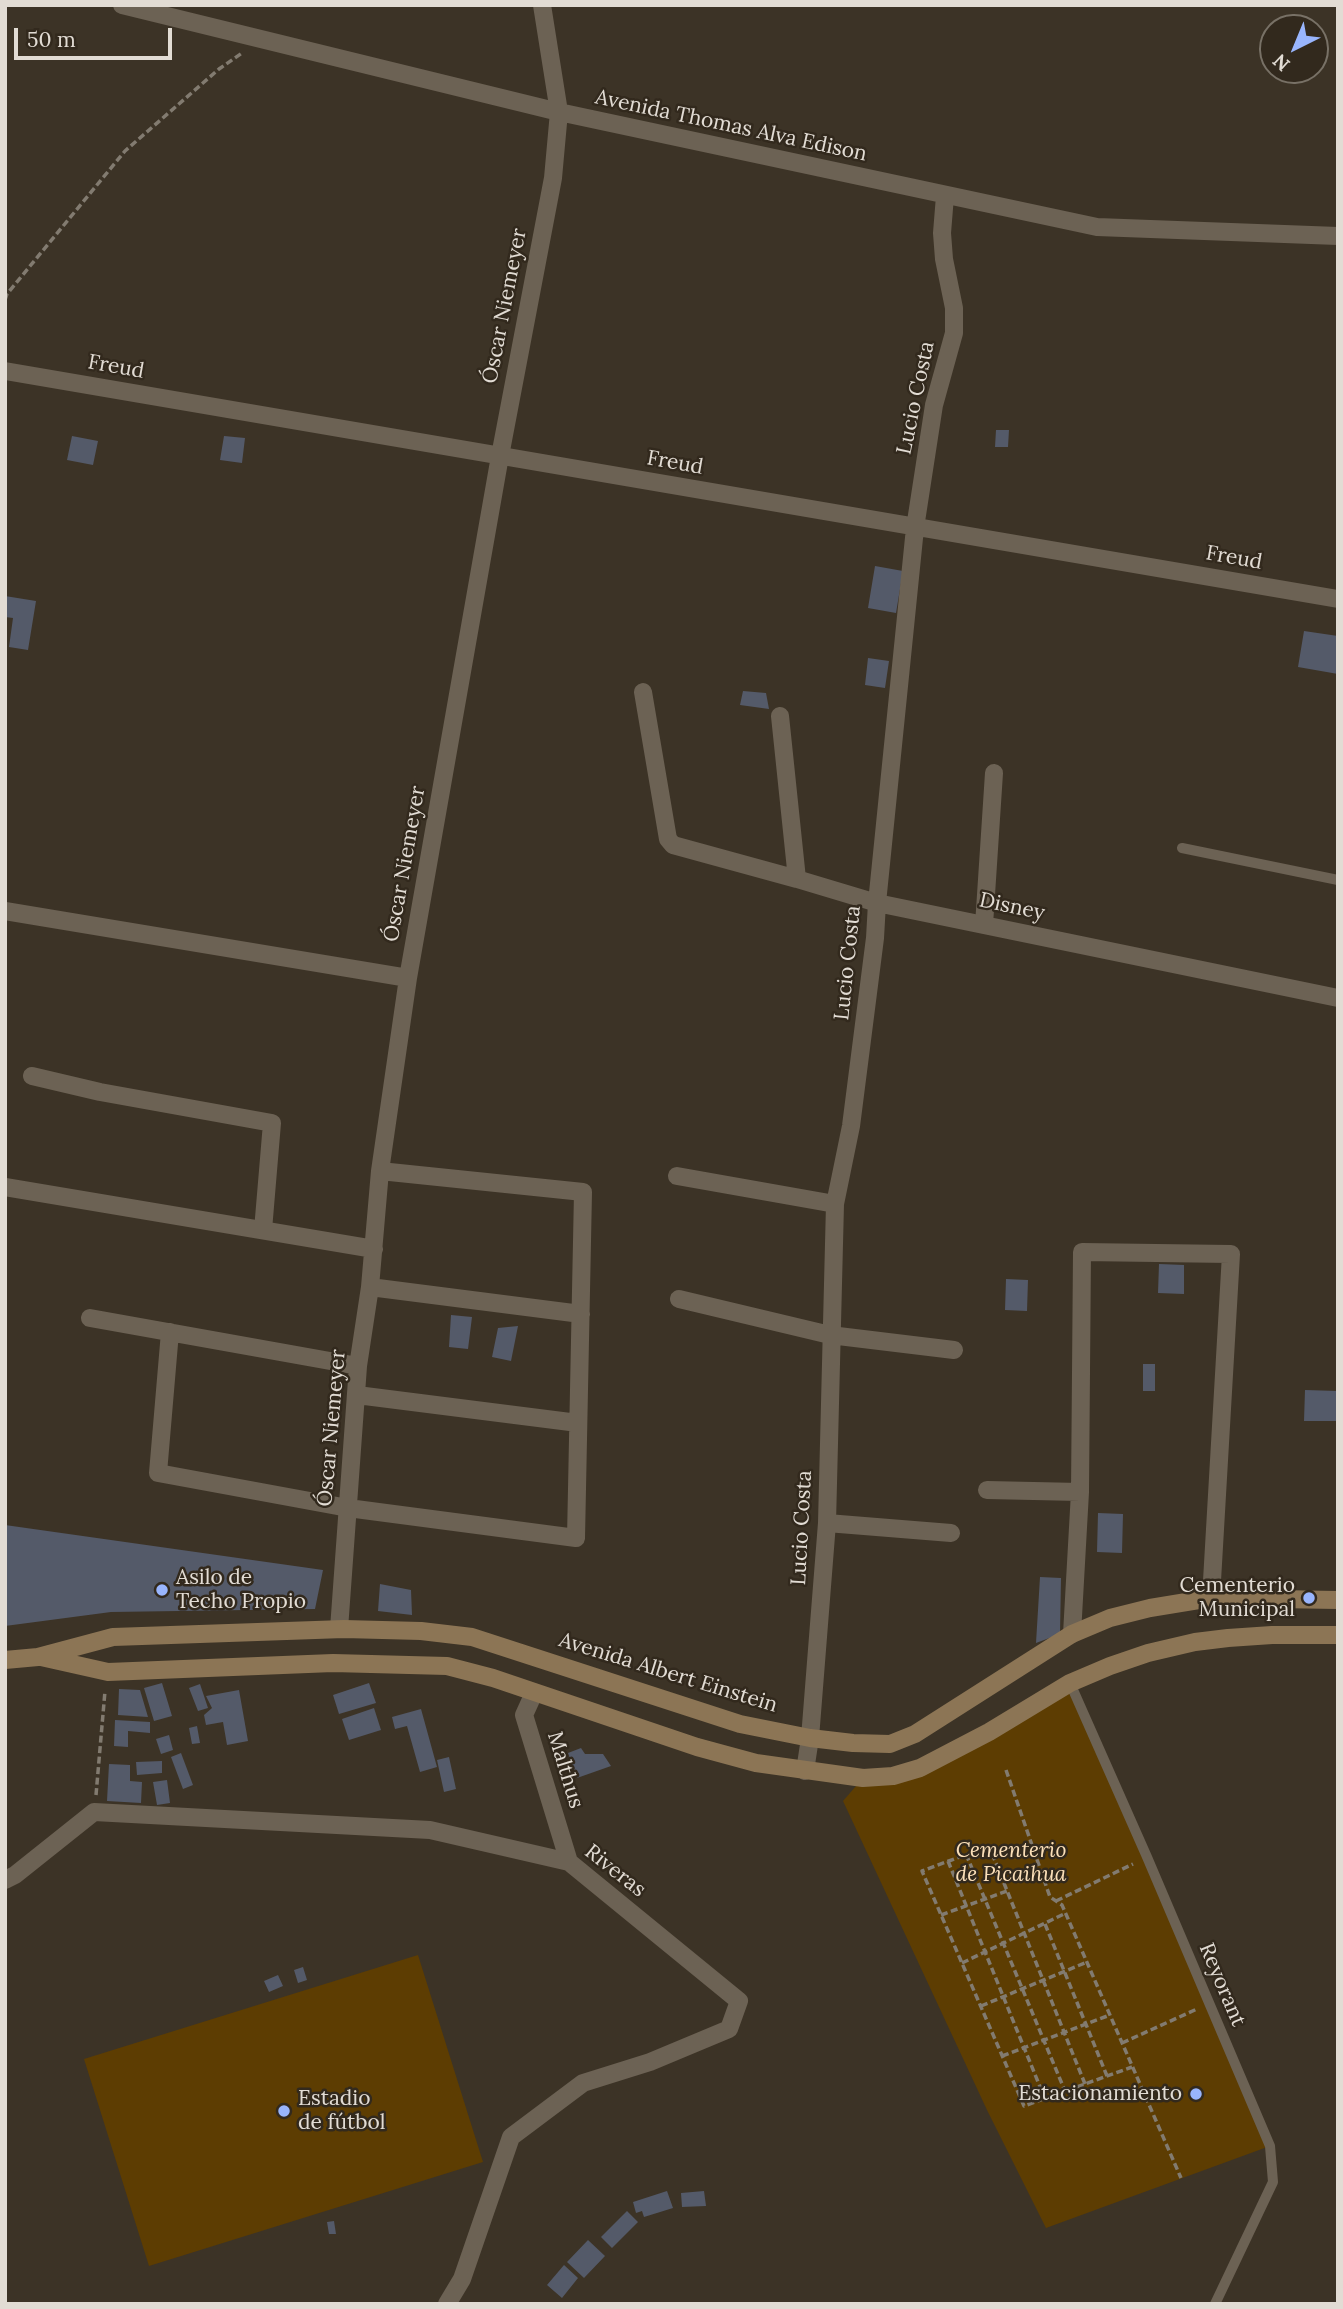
<!DOCTYPE html>
<html>
<head>
<meta charset="utf-8">
<style>
  body { margin:0 }
  #map { position:relative; width:1343px; height:2309px; overflow:hidden; background:#3c3326; font-family:Lora,serif }
  canvas { display:block }
  .frame { position:absolute; inset:0; border:7px solid #e2dcd4; pointer-events:none }
  .north { position:absolute; left:1259px; top:14px; width:70px; height:70px; box-sizing:border-box; background:#32291d; border:2px solid #787166; border-radius:50%; rotate:223deg; font-size:19px; font-weight:700; line-height:28px; text-align:center; color:#e2dcd4 }
  .north::after { content:''; display:block; margin:auto; width:24px; height:32px; background:#99b5fd; clip-path:polygon(50% 0,100% 100%,50% 72%,0 100%) }
  .scale { position:absolute; left:14px; top:28px; width:158px; height:32px; box-sizing:border-box; border:4px solid #e2dcd4; border-top:0; padding-left:9px; font-size:21px; line-height:24px; white-space:nowrap; color:#e2dcd4; -webkit-text-stroke:5px #32291d; paint-order:stroke }
</style>
</head>
<body>
<div id="map">
<canvas width="1343" height="2309"></canvas>
<div class="frame"></div>
<div class="north">N</div>
<div class="scale">50 m</div>
</div>
<script>
const ctx = document.querySelector('canvas').getContext('2d');
ctx.lineJoin = 'round';
function fillPath(path, color) {
  ctx.fillStyle = color;
  ctx.fill(path, 'evenodd');
}
function stroke(path, color, width, dash) {
  ctx.strokeStyle = color;
  ctx.lineWidth = width;
  ctx.lineCap = dash ? 'butt' : 'round';
  ctx.setLineDash(dash || []);
  ctx.stroke(path);
}
function write(font, color, halo, rows, align = 'center') {
  ctx.font = font + ' Lora,serif';
  ctx.lineWidth = 5;
  ctx.setLineDash([]);
  ctx.textBaseline = 'middle';
  ctx.strokeStyle = halo;
  ctx.fillStyle = color;
  for (const [text, x, y, turn = 0] of rows) {
    ctx.save();
    ctx.translate(x, y);
    ctx.rotate((+turn || 0) * Math.PI / 180);
    ctx.textAlign = isNaN(turn) ? turn : align;
    if (halo) ctx.strokeText(text, 0, 0);
    ctx.fillText(text, 0, 0);
    ctx.restore();
  }
}
fillPath(new Path2D(`
  M1070,1683L1270,2146L1046,2228L987,2110L843,1801L863,1778L893,1776Z
  M418,1955L483,2162L149,2266L84,2059Z`), '#5d3d02');
fillPath(new Path2D(`
  M996,430H1009L1008,447H995Z
  M72,436L98,441L93,465L67,460Z
  M224,436L245,438L242,463L220,460Z
  M875,566L903,571L896,613L868,608Z
  M5,596L36,601L28,650L9,647L13,618L5,617Z
  M1304,631L1338,636V674L1298,667Z
  M868,658L889,661L885,688L865,685Z
  M743,691L766,693L769,709L740,705Z
  M1159,1264L1184,1265V1294L1158,1293Z
  M1006,1279L1028,1280L1027,1311L1005,1310Z
  M451,1315L472,1317L468,1349L449,1347Z
  M518,1326L511,1361L492,1357L498,1328Z
  M1143,1364H1155V1391H1143Z
  M1305,1390L1338,1391V1421H1304Z
  M1098,1513L1123,1514L1122,1553L1097,1552Z
  M5,1525L323,1570L315,1609L111,1612L5,1626Z
  M1040,1577L1061,1578L1060,1634L1036,1643Z
  M380,1584L411,1590L412,1615L378,1611Z
  M162,1683L172,1716L154,1721L144,1688Z
  M369,1683L376,1703L339,1714L333,1695Z
  M200,1684L208,1708L198,1711L189,1688Z
  M119,1689L140,1690L148,1717L118,1715Z
  M239,1690L248,1741L227,1745L223,1722L206,1725L204,1715L212,1708L206,1696Z
  M374,1708L381,1730L349,1740L342,1719Z
  M421,1709L437,1767L420,1772L407,1726L395,1729L392,1717Z
  M115,1720L150,1722V1733L128,1731V1747L114,1746Z
  M197,1726L200,1743L192,1744L189,1728Z
  M169,1735L173,1750L161,1754L156,1739Z
  M581,1748L585,1754H603L611,1766L577,1778L568,1753Z
  M181,1753L193,1785L183,1789L171,1757Z
  M449,1757L456,1789L444,1792L437,1760Z
  M162,1761V1773L137,1775L136,1762Z
  M109,1764L130,1765V1781L142,1782L141,1803L107,1801Z
  M167,1780L170,1803L157,1805L153,1782Z
  M303,1967L307,1980L298,1983L294,1970Z
  M278,1975L283,1986L269,1992L264,1981Z
  M667,2191L673,2208L644,2217L642,2211L636,2213L633,2202Z
  M704,2191L706,2206L682,2207L681,2193Z
  M627,2211L638,2222L612,2248L601,2237Z
  M334,2221L336,2234H329L327,2222Z
  M588,2240L605,2256L584,2278L567,2262Z
  M564,2265L578,2278L562,2298L547,2285Z`), '#545a69');
stroke(new Path2D(`
  M5,300L7,294L125,151L219,69L242,53
  M1006,1770L1050,1897L1062,1905L1181,2178
  M96,1795L105,1691
  M966,1854L1065,2091
  M948,1861L1045,2099
  M1056,1901L1133,1864
  M941,1915L1007,1891
  M1045,1924L1107,2076
  M962,1963L1066,1913
  M981,2006L1087,1962
  M1122,2043L1197,2009
  M1002,2056L1110,2015
  M1085,2084L989,1846L922,1871L1024,2106L1132,2067`), '#827b70', 3.5, [7, 3.5]);
stroke(new Path2D(`
  M1182,848L1338,880
  M1070,1683L1147,1857L1270,2146L1273,2182L1215,2304`), '#6c6254', 10);
stroke(new Path2D(`
  M122,5L559,112L1097,227L1338,236
  M5,371L1338,599
  M643,692L668,839L673,845L797,879L877,903L1338,998
  M780,716L797,879
  M5,911L408,978
  M984,925L994,773
  M32,1076L100,1092L272,1123L263,1230
  M677,1176L835,1204
  M5,1187L374,1249
  M370,1287L581,1314
  M679,1299L830,1335L954,1350
  M90,1318L358,1366
  M170,1332L158,1473L348,1508L576,1538L583,1192L380,1171
  M357,1395L578,1423
  M987,1490L1080,1492
  M827,1523L951,1533
  M339,1629L358,1366L370,1287L380,1171L408,978L500,456L553,178L559,112L542,5
  M1072,1634L1080,1492L1082,1252L1231,1254L1211,1598
  M534,1693L524,1715L569,1862
  M805,1771L810,1738L827,1523L835,1204L851,1126L875,938L877,903L915,528L934,405L954,333V308L944,259L942,233L945,196
  M5,1880L15,1875L94,1812L430,1830L569,1862L739,2001L729,2029L650,2062L583,2083L511,2137L462,2279L447,2304`), '#6c6254', 18);
stroke(new Path2D(`
  M41,1657L108,1672L333,1663L447,1666L493,1678L697,1747L756,1763L863,1778L893,1776L920,1768L989,1732L1070,1683L1110,1666L1148,1653L1195,1642L1228,1638L1272,1635H1338
  M5,1660L38,1657L113,1637L344,1629L421,1631L472,1637L740,1724L810,1738L853,1743L890,1744L915,1734L1072,1634L1110,1618L1150,1608L1211,1598L1338,1600`), '#8c7555', 18);
for (const [x, y, r, color] of [
  [162,1590,7,"#99b5fd"],
  [1309,1598,7,"#99b5fd"],
  [1196,2094,7,"#99b5fd"],
  [284,2111,7,"#99b5fd"]
]) {
  const dot = new Path2D();
  dot.arc(x, y, r, 0, 2 * Math.PI);
  ctx.fillStyle = color;
  ctx.fill(dot);
  stroke(dot, '#32291d', 2.5);
}
write('21px', '#e2dcd4', '#32291d', [
  ["Avenida Thomas Alva Edison",731,126,12],
  ["Óscar Niemeyer",505,306,-79],
  ["Freud",116,367,10],
  ["Lucio Costa",916,398,-78],
  ["Freud",675,463,10],
  ["Freud",1234,558,10],
  ["Óscar Niemeyer",405,864,-80],
  ["Disney",1012,907,12],
  ["Lucio Costa",848,963,-84],
  ["Óscar Niemeyer",332,1428,-85],
  ["Lucio Costa",802,1528,-87],
  ["Avenida Albert Einstein",668,1673,17],
  ["Malthus",565,1770,73],
  ["Riveras",615,1871,38],
  ["Reyorant",1222,1985,67]
]);
write('21px', '#e2dcd4', '#32291d', [
  ["Asilo de",176,1578],
  ["Techo Propio",176,1602],
  ["Cementerio",1295,1586,"right"],
  ["Municipal",1295,1610,"right"],
  ["Estacionamiento",1182,2094,"right"],
  ["Estadio",298,2099],
  ["de fútbol",298,2123]
], 'left');
write('italic 21px', '#fce0b9', '#32291d', [
  ["Cementerio",1011,1851],
  ["de Picaihua",1011,1875]
]);
</script>
</body>
</html>
